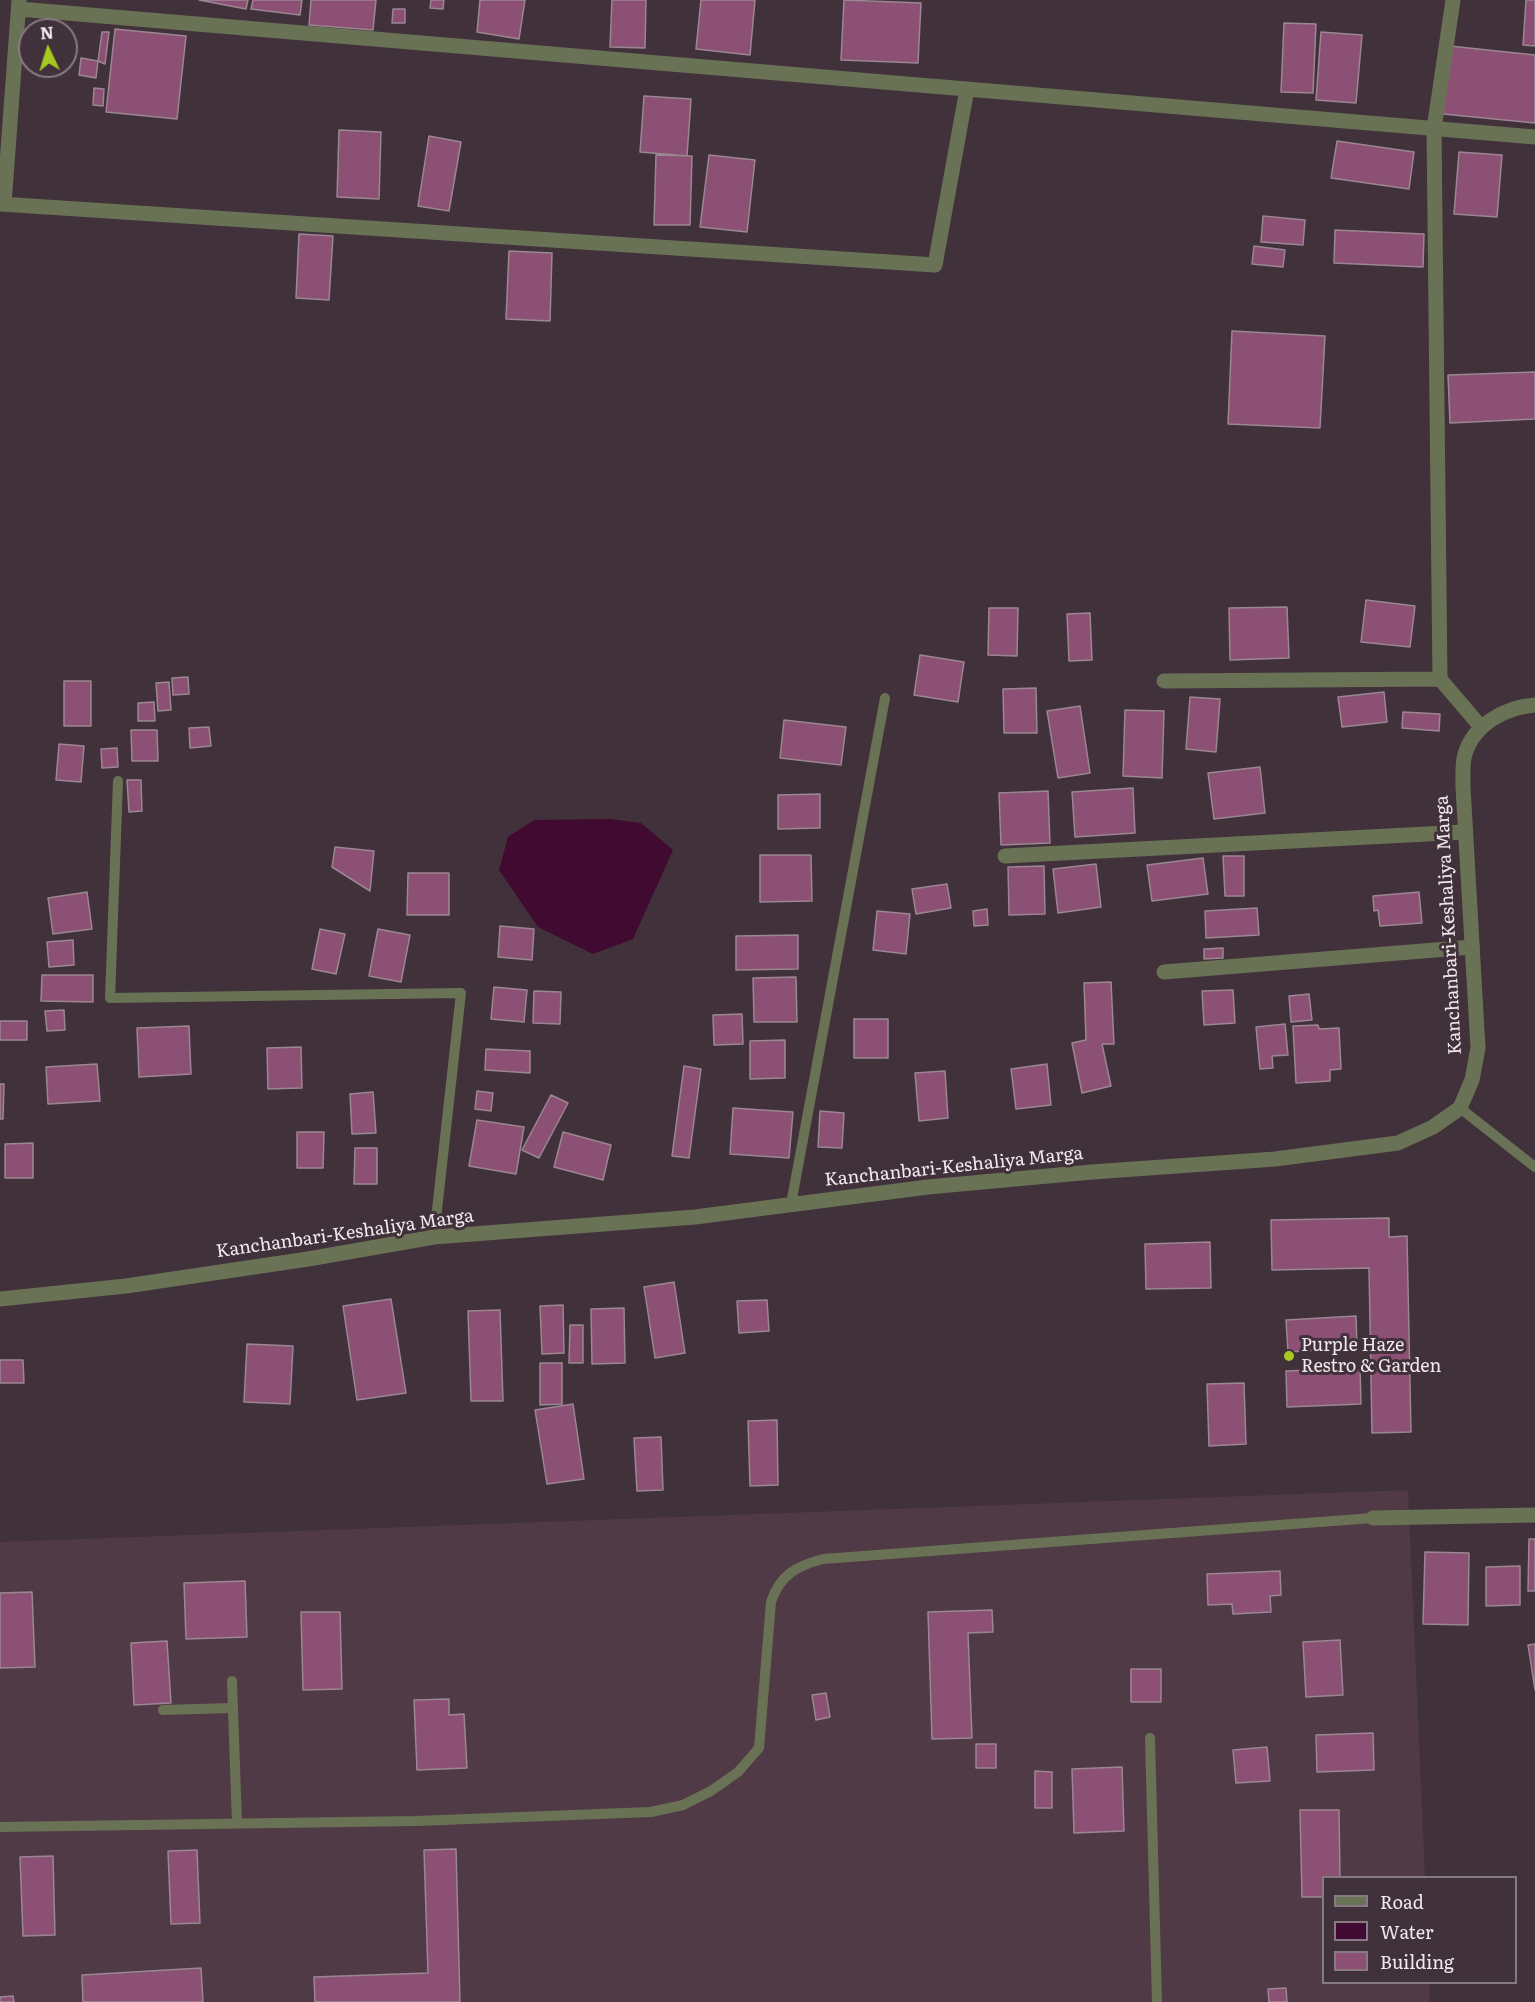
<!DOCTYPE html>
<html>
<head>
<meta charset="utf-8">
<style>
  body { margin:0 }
  #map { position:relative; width:1535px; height:2002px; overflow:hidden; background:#41313a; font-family:Literata,serif }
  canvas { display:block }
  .legend { position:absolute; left:1322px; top:1876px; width:195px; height:108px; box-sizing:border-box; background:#41313a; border:2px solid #887a82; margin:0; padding:8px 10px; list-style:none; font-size:18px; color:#f2e8ed }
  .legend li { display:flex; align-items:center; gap:12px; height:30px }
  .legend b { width:30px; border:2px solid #887a82 }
  .north { position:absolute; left:18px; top:18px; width:60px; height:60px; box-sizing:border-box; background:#41313a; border:2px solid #887a82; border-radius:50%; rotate:356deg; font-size:16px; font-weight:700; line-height:24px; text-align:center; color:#f2e8ed }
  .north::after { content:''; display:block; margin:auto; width:21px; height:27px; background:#a6c821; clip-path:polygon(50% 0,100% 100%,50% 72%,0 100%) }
</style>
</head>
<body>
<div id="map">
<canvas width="1535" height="2002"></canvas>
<ul class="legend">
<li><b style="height:8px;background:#6a7256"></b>Road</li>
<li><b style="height:16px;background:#410a30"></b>Water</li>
<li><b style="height:16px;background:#8c5075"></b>Building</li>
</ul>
<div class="north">N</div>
</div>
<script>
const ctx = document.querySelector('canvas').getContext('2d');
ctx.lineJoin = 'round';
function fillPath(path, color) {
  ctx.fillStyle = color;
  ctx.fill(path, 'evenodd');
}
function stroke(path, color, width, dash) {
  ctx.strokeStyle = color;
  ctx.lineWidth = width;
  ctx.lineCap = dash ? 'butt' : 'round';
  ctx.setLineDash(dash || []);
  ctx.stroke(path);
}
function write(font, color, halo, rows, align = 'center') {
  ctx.font = font + ' Literata,serif';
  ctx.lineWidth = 6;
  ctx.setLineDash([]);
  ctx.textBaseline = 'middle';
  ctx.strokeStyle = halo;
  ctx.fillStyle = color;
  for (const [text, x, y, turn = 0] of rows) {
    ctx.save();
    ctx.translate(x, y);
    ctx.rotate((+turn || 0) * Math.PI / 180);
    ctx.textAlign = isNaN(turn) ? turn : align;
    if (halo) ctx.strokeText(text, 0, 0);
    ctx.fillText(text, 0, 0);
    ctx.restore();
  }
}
fillPath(new Path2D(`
  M1408,1490L1425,1877L1324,1878V1982L1429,1983L1430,2002H0V1542Z`), '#4f3a46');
fillPath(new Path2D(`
  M610,819L641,823L673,850L633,939L593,954L538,927L499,870L508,837L534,820Z`), '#410a30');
const building = new Path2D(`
  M199,0H248L246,9Z
  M253,0H302L300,15L251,9Z
  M311,0H376L373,30L309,25Z
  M431,0H444L443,9L430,8Z
  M480,0H525L519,39L477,32Z
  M612,0H646L645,48L610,47Z
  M701,0H755L750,55L696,49Z
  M844,0L921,3L918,63L841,60Z
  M1526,0H1535V46L1523,45Z
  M393,9H405V23H392Z
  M1284,23L1316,24L1313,93L1281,92Z
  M115,29L186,36L177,119L106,112Z
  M102,32H109L105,64L98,61Z
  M1321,32L1362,35L1356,103L1316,100Z
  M1450,46L1535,55V123L1443,114Z
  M81,58L98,61L96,78L79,75Z
  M94,88L104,89L103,106L93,105Z
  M644,96L691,99L687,156L640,152Z
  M339,130L381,132L379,199L337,197Z
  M429,136L461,142L449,211L418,206Z
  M1337,141L1414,152L1409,189L1331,178Z
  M1459,152L1502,155L1497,217L1454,214Z
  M656,155L692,156L690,225H654Z
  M709,155L755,160L747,232L700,227Z
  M1263,216L1305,220L1303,245L1261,242Z
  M1335,230L1424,234L1423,267L1334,263Z
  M299,234L333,236L329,300L296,298Z
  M1254,246L1285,250L1283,267L1252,264Z
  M509,251L552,253L550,321L506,319Z
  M1232,331L1325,336L1320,428L1228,424Z
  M1535,372V419L1450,423L1448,375Z
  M1366,600L1415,606L1410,647L1361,642Z
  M1287,607L1289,658L1230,660L1229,608Z
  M989,608H1018L1017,656L988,655Z
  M1090,613L1092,660L1069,661L1067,614Z
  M920,655L964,662L958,702L914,695Z
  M188,677L189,694L173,695L172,678Z
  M64,681H91V726H64Z
  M169,682L171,710L158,711L156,683Z
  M1036,688L1037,733H1004L1003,689Z
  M1384,692L1387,722L1342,727L1338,697Z
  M1190,697L1220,699L1216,752L1186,749Z
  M154,702L155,721H138V703Z
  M1080,706L1090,773L1058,778L1047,711Z
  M1125,710L1164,711L1162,778L1123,776Z
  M1403,712L1440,714L1439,731L1402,728Z
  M784,720L846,727L841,765L780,758Z
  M209,727L211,746L190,748L189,728Z
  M131,730H157L158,761H132Z
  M59,744L84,746L81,782L56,780Z
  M117,748L118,767L102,768L101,749Z
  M1260,767L1265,813L1214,819L1208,773Z
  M127,780H141L142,811L129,812Z
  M1133,788L1135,833L1075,837L1072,792Z
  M1048,791L1050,843L1001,845L999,793Z
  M820,794V828L778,829V795Z
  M335,847L374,851L370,891L332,867Z
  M760,855H811L812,901L760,902Z
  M1223,856H1244V896H1225Z
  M1203,858L1208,894L1152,901L1147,865Z
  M1096,864L1101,907L1058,913L1053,869Z
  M1044,866L1045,914L1009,915L1008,867Z
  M408,873H449V915H407Z
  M947,884L951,908L916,914L912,889Z
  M87,892L92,929L53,934L48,898Z
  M1419,892L1422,923L1380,926L1378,910L1374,911L1373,896Z
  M1257,908L1259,935L1206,938L1205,911Z
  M987,909L988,925L974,926L973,911Z
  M877,911L910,914L906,954L873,950Z
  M500,926L534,929L532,960L498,957Z
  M320,929L345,934L336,974L312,969Z
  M378,929L410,935L401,982L369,976Z
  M798,935V969L736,970V936Z
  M73,940L74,965L49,967L47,942Z
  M1223,948V958L1204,959V949Z
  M42,975H93V1002L41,1001Z
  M796,977L797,1022H754L753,978Z
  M1111,982L1114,1044H1102L1111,1086L1082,1093L1072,1043L1086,1040L1084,983Z
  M494,987L527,990L524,1022L491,1019Z
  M1233,990L1235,1023L1204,1025L1202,991Z
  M534,991L561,992L560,1024L533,1023Z
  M1309,994L1312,1020L1291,1022L1289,996Z
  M64,1010L65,1030L47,1031L45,1011Z
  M742,1014L743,1044L714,1045L713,1015Z
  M854,1019H888V1058H854Z
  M0,1021H27V1040H0Z
  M1285,1024L1288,1055L1272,1056L1273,1068L1260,1069L1256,1027Z
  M1318,1025L1319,1029L1339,1028L1341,1069L1330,1070V1081L1296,1083L1293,1026Z
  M189,1026L191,1074L139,1077L137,1028Z
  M785,1040V1078L750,1079V1041Z
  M301,1047L302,1088L268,1089L267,1048Z
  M486,1049L530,1051V1073L485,1070Z
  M97,1064L100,1101L48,1104L46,1067Z
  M1047,1064L1051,1105L1016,1109L1011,1069Z
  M684,1066L701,1069L689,1158L672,1156Z
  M945,1071L948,1118L919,1121L915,1073Z
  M0,1084H4L3,1119H0Z
  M477,1091L493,1093L491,1111L475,1109Z
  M373,1092L376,1133L352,1134L350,1094Z
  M551,1095L568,1103L539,1158L522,1150Z
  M733,1108L793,1112L789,1158L730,1154Z
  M820,1111L844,1113L842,1148L818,1147Z
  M477,1120L524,1127L516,1174L469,1166Z
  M297,1132H324L323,1168H297Z
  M563,1132L611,1145L603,1180L554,1167Z
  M33,1143V1178H5V1144Z
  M355,1148H377V1184H354Z
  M1389,1218V1237L1407,1236L1411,1432L1372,1433L1369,1268L1272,1270L1271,1220Z
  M1210,1242L1211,1288L1146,1289L1145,1244Z
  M674,1282L685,1353L655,1358L644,1287Z
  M391,1299L406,1393L357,1400L343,1306Z
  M767,1300L769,1331L739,1333L737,1301Z
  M563,1305L564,1353L542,1354L540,1306Z
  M624,1308L625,1363L592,1364L591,1309Z
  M500,1310L503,1401H471L468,1311Z
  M1356,1316L1357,1348L1288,1352L1286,1320Z
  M570,1325H583V1363H569Z
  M247,1344L293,1346L290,1404L244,1402Z
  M0,1360H23L24,1383H0Z
  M540,1363H562V1404L540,1405Z
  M1360,1368L1361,1404L1287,1407L1286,1371Z
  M1244,1383L1246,1444L1209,1446L1207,1384Z
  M573,1404L584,1479L547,1484L535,1410Z
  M777,1420L778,1485L750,1486L748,1421Z
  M661,1437L663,1490L637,1491L634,1438Z
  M1529,1539H1535V1591H1528Z
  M1425,1552L1469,1553L1468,1625L1423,1624Z
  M1520,1566V1605L1486,1606V1567Z
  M1280,1571L1281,1595L1270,1596L1271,1612L1233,1614L1232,1604L1208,1605L1207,1574Z
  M245,1581L247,1637L186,1639L184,1583Z
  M32,1592L35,1667L0,1668V1593Z
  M992,1610L993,1632L968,1633L972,1738L932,1739L928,1612Z
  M301,1612H340L342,1689L303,1690Z
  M1340,1640L1343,1695L1306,1697L1303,1642Z
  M167,1641L171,1703L134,1705L131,1643Z
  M1535,1644V1690L1528,1645Z
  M1131,1669H1161V1702H1131Z
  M826,1693L830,1717L816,1720L812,1695Z
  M449,1699V1715L464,1714L467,1768L417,1770L414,1700Z
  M1373,1733L1374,1770L1317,1772L1316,1735Z
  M976,1744H996V1768H976Z
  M1267,1747L1270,1781L1236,1783L1233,1750Z
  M1122,1767L1124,1831L1074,1833L1072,1769Z
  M1035,1771L1052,1772V1808H1035Z
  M1300,1810H1339L1340,1878H1324V1897H1302Z
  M456,1849L460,2002H315L314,1977L428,1973L424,1850Z
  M197,1850L200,1923L171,1924L168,1851Z
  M53,1856L55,1935L23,1936L20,1857Z
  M201,1968L203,2002H83L82,1975Z
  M1286,1988L1287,2002H1269L1268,1989Z
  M13,1996L14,2002H0V1997Z`);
fillPath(building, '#8c5075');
stroke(building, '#9a8791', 1.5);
stroke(new Path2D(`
  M118,781L110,998L461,993L434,1237
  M1460,1108L1535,1167
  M791,1204L885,698
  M232,1681L237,1823
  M163,1710L233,1708
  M1150,1738L1157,2002
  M0,1827L416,1821L651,1812L683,1805L711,1791L738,1772L759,1748L771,1602C780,1575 796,1566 823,1559L1373,1518`), '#6a7256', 10);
stroke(new Path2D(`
  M1453,0L1434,129L1440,679L1481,727
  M19,9L1535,137
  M0,204L935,265L967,89
  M4,204L19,1
  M1164,681L1440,679
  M1005,856L1465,832
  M1164,972L1472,947
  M1373,1518L1535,1515`), '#6a7256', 15);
stroke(new Path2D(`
  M0,1299L126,1286L308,1259L434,1237L695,1217L928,1187L1092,1172L1275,1159L1398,1143L1433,1127L1460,1108L1472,1080L1478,1048L1463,787C1463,777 1462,763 1465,754C1474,724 1506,707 1535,705`), '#6a7256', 15);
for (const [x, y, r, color] of [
  [1289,1356,6,"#a6c821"]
]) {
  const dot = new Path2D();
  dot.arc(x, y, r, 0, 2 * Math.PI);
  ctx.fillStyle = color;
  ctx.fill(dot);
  stroke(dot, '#41313a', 2);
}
write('18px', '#f2e8ed', '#41313a', [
  ["Kanchanbari-Keshaliya Marga",1449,925,-93],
  ["Kanchanbari-Keshaliya Marga",954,1167,-6],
  ["Kanchanbari-Keshaliya Marga",345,1234,-8]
]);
write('18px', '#f2e8ed', '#41313a', [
  ["Purple Haze",1301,1346],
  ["Restro & Garden",1301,1367]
], 'left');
</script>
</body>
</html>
